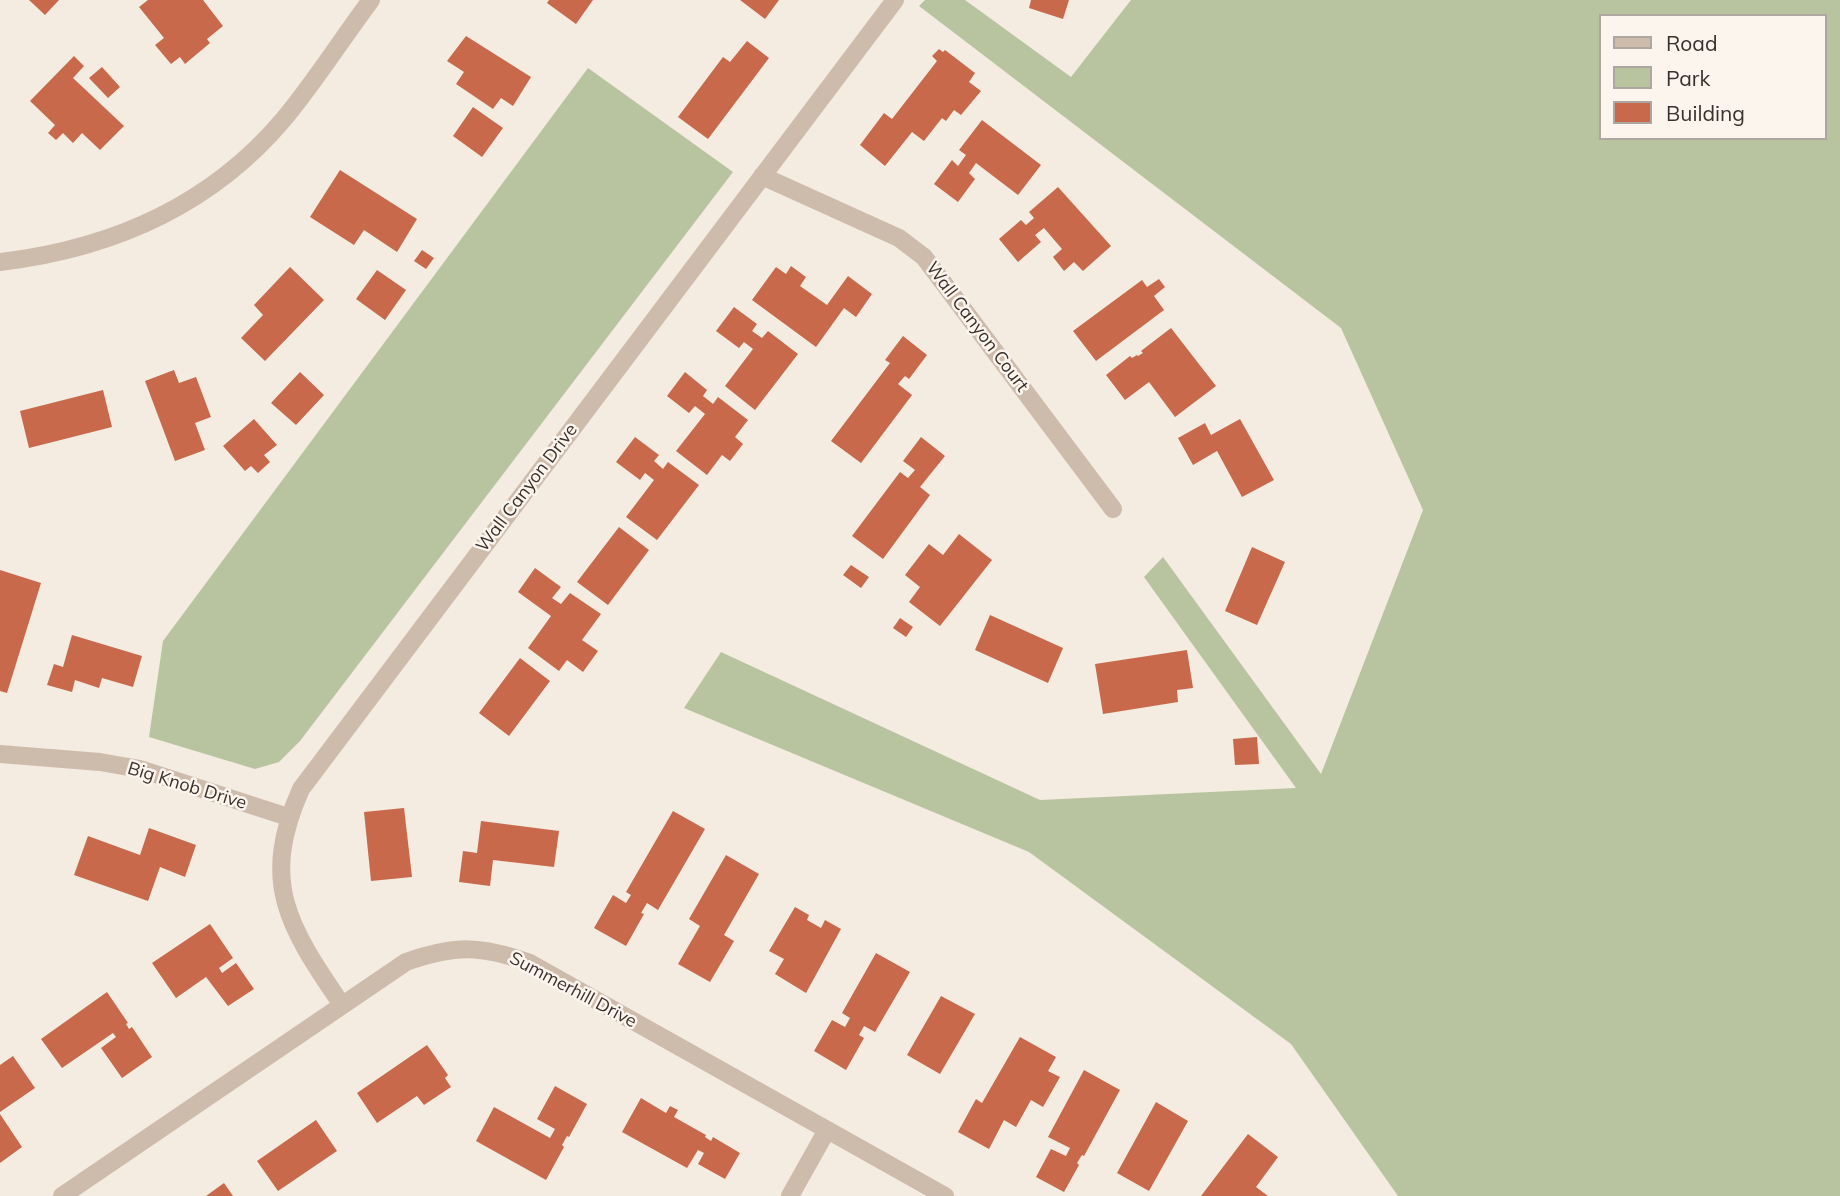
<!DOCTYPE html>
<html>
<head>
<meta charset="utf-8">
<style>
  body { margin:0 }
  #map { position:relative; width:1840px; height:1196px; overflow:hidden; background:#f4ebe1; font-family:Mulish,sans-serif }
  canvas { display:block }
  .legend { position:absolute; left:1599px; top:14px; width:228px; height:126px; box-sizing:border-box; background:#fbf5ee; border:2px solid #aea6a0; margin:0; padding:9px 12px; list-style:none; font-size:21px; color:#3b302b }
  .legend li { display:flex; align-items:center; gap:14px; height:35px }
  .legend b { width:35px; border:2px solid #aea6a0 }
</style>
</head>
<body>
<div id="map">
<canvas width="1840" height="1196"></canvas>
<ul class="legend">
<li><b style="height:9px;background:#cdbbac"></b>Road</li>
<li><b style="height:19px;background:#b8c4a0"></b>Park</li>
<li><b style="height:19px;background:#c8694b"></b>Building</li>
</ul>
</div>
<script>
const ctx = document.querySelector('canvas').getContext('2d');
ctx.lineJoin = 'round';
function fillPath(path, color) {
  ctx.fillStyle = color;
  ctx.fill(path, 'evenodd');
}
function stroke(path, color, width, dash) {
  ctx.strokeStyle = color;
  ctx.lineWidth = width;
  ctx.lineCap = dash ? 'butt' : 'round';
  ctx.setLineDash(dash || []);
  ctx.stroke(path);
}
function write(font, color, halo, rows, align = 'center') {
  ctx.font = font + ' Mulish,sans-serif';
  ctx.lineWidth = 5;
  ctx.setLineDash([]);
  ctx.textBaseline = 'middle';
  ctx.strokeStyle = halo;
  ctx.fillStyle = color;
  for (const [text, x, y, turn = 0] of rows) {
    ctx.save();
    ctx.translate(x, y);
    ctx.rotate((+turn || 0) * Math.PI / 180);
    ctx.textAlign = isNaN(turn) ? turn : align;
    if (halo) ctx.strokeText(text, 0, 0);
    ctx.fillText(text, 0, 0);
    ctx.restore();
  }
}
fillPath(new Path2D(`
  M925,0H965L1071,77L1131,0H1840V1196H1398L1291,1044L1029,852L684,708L721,652L1040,800L1296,788L1144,577L1163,557L1321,774L1423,510L1341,328L919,6ZM1600,16H1824V138H1600Z
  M588,68L733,172L300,741L279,762L255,769L149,737L163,641Z`), '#b8c4a0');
fillPath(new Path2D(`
  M29,0H59L45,15Z
  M148,0H203L223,26L207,39L210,43L185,64L180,57L171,64L155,45L164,38L139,7Z
  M549,0H593L576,24L547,3Z
  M740,0H779L765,19Z
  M1031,0H1069L1063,19L1029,8Z
  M466,36L531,77L513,106L501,98L493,109L456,84L464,72L447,61Z
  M747,41L769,58L708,139L678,117L723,57L730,62Z
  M939,49L943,52L945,50L975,73L969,82L981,91L961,115L954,110L946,121L942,118L924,141L912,132L885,166L860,145L884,113L892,119L937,61L932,56Z
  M74,56L84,66L73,78L124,126L100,150L82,133L73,143L63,133L56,140L48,133L55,125L30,101Z
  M102,67L120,87L108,98L89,78Z
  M473,107L503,128L482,157L453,136Z
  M982,120L1041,165L1018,195L976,163L969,173L975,179L958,202L934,184L952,160L958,166L966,155L959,150Z
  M340,170L417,219L397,252L364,230L354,245L310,217Z
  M1058,187L1111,246L1083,271L1074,262L1064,271L1053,257L1062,249L1044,228L1035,235L1041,242L1018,262L999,239L1021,220L1026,225L1034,218L1029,212Z
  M422,250L434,258L426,269L414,261Z
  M791,266L806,277L800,286L827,305L848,276L872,294L856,317L844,308L816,347L752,300L776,267L786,274Z
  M290,267L324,300L265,361L241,338L263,315L254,305Z
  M377,270L406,290L385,320L356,299Z
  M1159,279L1165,287L1154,296L1164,310L1096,361L1073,331L1142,280L1147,287Z
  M734,307L757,324L752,331L762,338L768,331L798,354L755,410L725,386L753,349L744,342L739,348L716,331Z
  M1171,328L1216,386L1175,417L1149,382L1125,400L1106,375L1130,356L1132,358L1137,355L1138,356L1143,353L1141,351Z
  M903,336L927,355L909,379L905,376L898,384L912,395L861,463L831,441L890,363L885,360Z
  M174,370L179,383L196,377L211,417L195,423L205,450L175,461L145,381Z
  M300,372L324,395L296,425L271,403Z
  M685,372L707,390L703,396L713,404L718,397L748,420L735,437L743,444L730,461L722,455L707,475L676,451L705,414L695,406L689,413L667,396Z
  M103,390L112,427L29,448L20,411Z
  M254,419L277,445L264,455L270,462L258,473L251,466L245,471L223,446Z
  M1240,419L1274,480L1242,497L1217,451L1193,465L1178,438L1205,423L1211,435Z
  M635,437L659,455L654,461L663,469L668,462L699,485L657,540L626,517L654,480L645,473L640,480L616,462Z
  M921,437L945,456L920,487L930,495L883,559L852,536L900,472L908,478L915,470L903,461Z
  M619,527L649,550L608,605L577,582Z
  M959,534L992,560L940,626L909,602L920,587L905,575L929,544L943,555Z
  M1252,547L1285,562L1257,625L1225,611Z
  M851,565L869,577L861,588L843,575Z
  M535,568L561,587L552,598L561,604L570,593L601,614L582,640L598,651L583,672L567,660L559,671L528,648L551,616L518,592Z
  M0,570L41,583L7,693L0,691Z
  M990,615L1063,648L1048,683L975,650Z
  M900,618L913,627L906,637L893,628Z
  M72,635L142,656L133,687L102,678L99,688L75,680L72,692L47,685L54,664L63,667Z
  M1187,650L1193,688L1177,690L1178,702L1103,714L1095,664Z
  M520,658L550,681L509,736L479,713Z
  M1257,737L1259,764L1235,765L1233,739Z
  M404,808L412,877L371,881L364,812Z
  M673,811L705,829L658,910L647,903L641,913L644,914L626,946L594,928L613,895L626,903L631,895L626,892Z
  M481,821L559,831L554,867L493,860L490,886L459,882L463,851L477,853Z
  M149,828L196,845L185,877L160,867L148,901L74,875L88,836L140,855Z
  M726,855L759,874L724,935L734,941L710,982L678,964L700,926L689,919Z
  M795,907L809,915L807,920L821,928L825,920L841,929L806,993L775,974L784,959L769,951Z
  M210,924L233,958L219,968L222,973L236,963L254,989L228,1006L206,977L176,998L152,963Z
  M876,953L910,972L875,1032L864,1026L859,1035L864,1038L846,1070L814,1051L832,1020L845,1027L850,1018L842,1013Z
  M107,992L128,1023L126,1024L129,1029L132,1027L152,1057L122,1078L101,1048L116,1037L113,1033L62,1068L41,1039Z
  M941,996L975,1014L940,1074L907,1055Z
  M1020,1037L1056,1057L1048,1071L1060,1077L1043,1107L1031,1100L1016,1127L1004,1120L989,1149L958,1132L976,1099L982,1103Z
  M427,1045L448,1075L445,1078L451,1087L424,1105L417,1096L377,1123L357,1093Z
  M13,1056L35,1088L0,1112V1065Z
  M1084,1070L1120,1090L1084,1156L1082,1155L1077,1163L1079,1165L1064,1192L1036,1177L1051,1149L1066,1156L1070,1148L1048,1137Z
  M555,1086L587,1104L569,1137L567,1136L562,1145L564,1147L546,1180L476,1141L494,1107L550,1138L555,1129L537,1119Z
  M641,1098L666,1113L670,1106L678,1110L674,1117L706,1135L705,1137L711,1141L713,1137L740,1153L725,1179L698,1164L704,1153L698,1150L687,1168L622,1132Z
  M1156,1102L1188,1121L1149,1191L1117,1173Z
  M0,1114L22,1147L0,1163Z
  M316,1120L337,1151L278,1191L257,1161Z
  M1248,1134L1278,1157L1256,1187L1268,1196H1201Z
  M224,1183L233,1196H206Z`), '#c8694b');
stroke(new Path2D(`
  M762,176L899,238L924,257L1113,509
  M0,262C110,249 210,206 283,120C314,83 341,40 371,0
  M0,754L100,762L140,769L288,817
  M342,1005C289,927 259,883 301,789L895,0
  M62,1196L406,962C455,945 481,945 530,963L945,1196
  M790,1196L827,1130`), '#cdbbac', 18);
write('18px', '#3b302b', '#fbf5ee', [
  ["Wall Canyon Court",977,327,53],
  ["Wall Canyon Drive",527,488,-53],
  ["Big Knob Drive",187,786,17],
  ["Summerhill Drive",573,990,28]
]);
</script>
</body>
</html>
